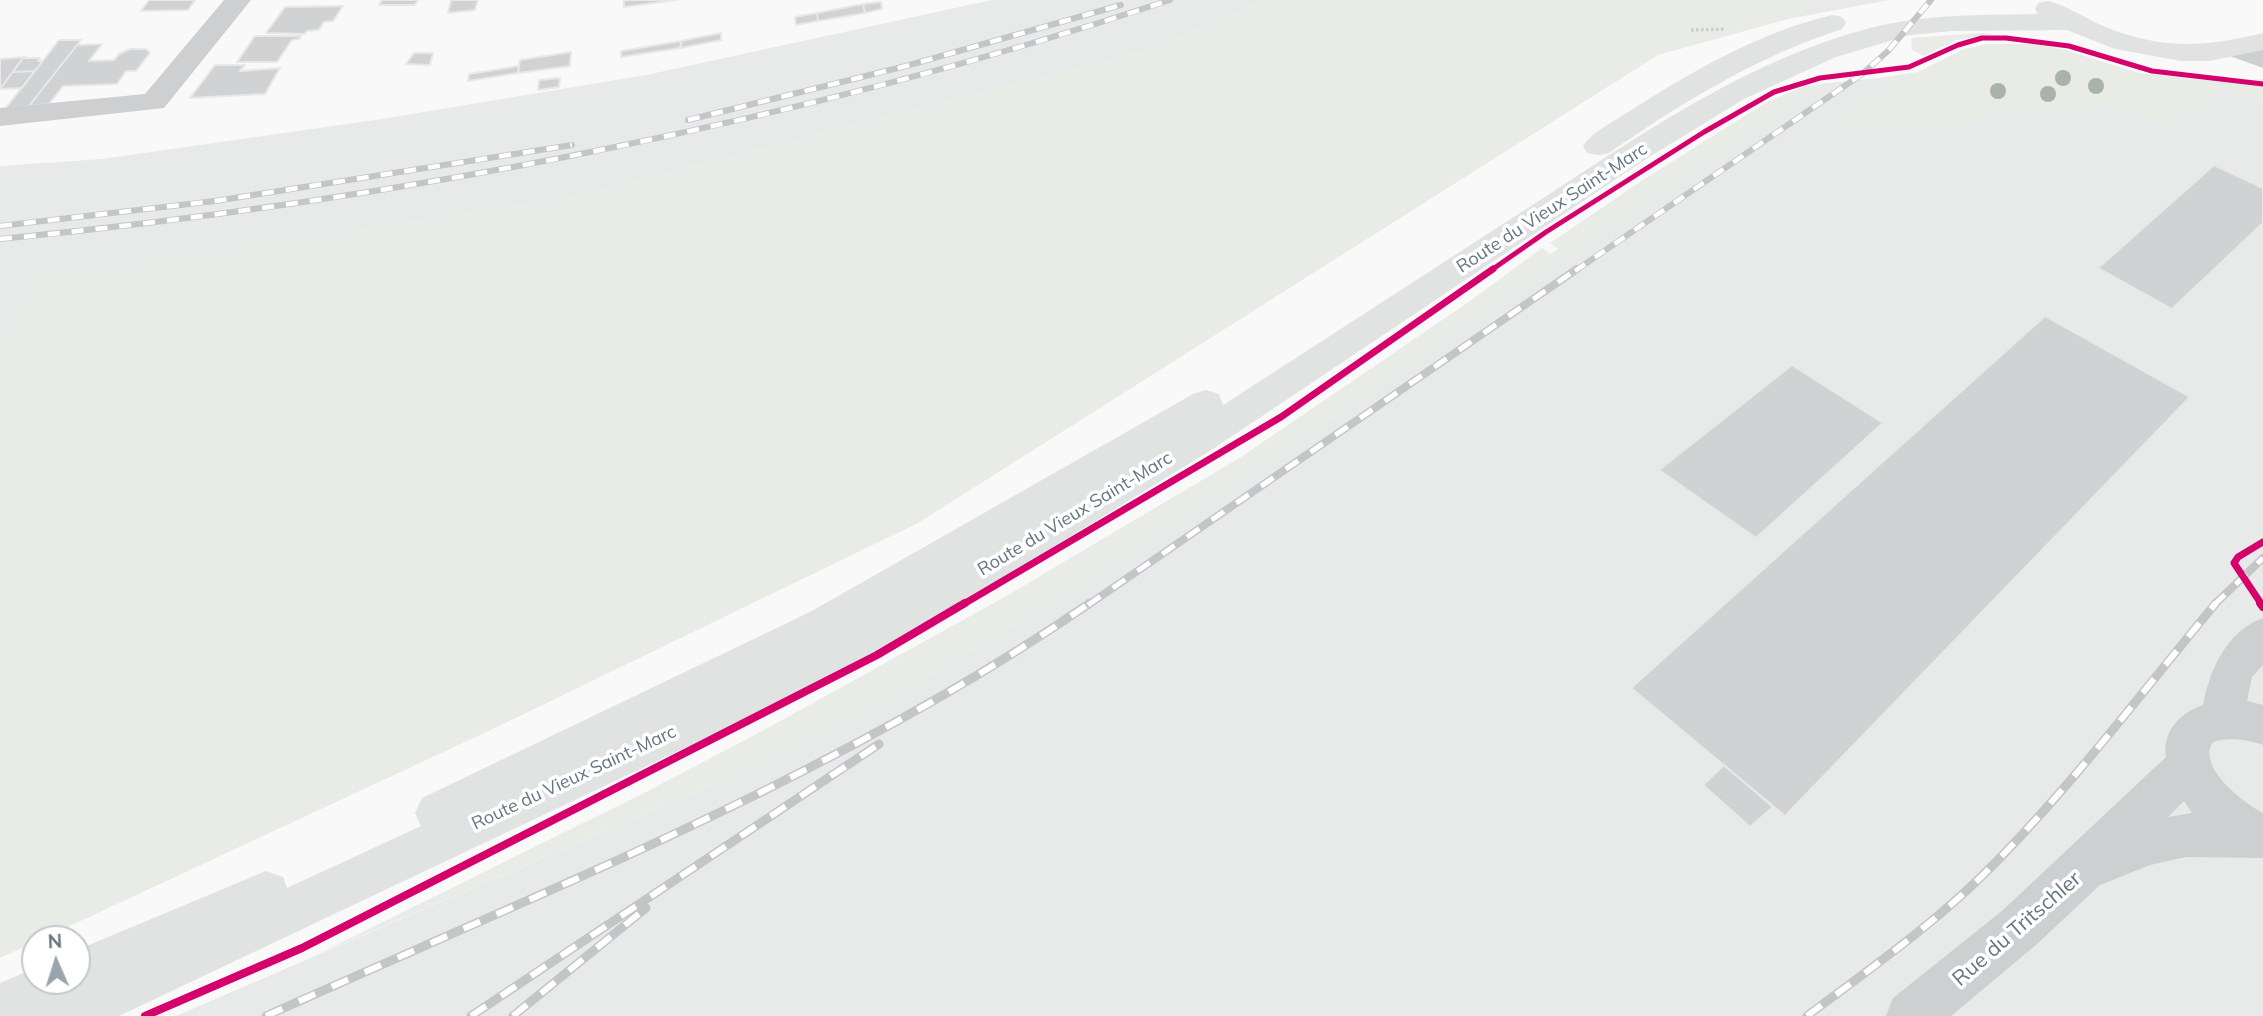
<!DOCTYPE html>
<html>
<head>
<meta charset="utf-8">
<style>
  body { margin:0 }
  #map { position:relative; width:2263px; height:1016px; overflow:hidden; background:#f9f9f9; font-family:Mulish,sans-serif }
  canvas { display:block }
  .north { position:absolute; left:21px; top:925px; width:70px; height:70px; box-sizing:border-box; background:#fff; border:2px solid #c1c8cd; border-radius:50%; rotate:357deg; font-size:19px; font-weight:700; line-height:28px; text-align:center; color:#657683 }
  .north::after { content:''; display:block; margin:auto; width:24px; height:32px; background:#99a4ac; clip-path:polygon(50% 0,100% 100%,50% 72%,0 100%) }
</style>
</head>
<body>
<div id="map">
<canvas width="2263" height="1016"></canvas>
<div class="north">N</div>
</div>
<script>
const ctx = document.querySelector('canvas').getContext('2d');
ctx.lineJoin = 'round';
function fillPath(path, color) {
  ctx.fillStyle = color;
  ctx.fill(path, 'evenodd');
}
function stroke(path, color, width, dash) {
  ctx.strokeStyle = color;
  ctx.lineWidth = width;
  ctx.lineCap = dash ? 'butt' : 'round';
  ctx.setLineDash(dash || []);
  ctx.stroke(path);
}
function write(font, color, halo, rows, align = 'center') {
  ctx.font = font + ' Mulish,sans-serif';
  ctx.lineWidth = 7;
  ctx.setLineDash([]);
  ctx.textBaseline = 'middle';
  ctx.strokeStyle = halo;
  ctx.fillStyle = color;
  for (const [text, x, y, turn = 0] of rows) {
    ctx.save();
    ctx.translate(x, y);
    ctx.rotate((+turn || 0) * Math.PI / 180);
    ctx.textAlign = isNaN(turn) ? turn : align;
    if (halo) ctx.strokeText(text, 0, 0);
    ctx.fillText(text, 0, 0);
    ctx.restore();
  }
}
fillPath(new Path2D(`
  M992,0H1268L1148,51L572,198L33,281L12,335L0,340V166L102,159L382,119L646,75Z
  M1818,0H1889L1788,19Z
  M1878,78L1887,92L1873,102L1837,118L1853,125L2263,79V1016H176L747,770L899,694L1065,594L1307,436L1502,300L1795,106L1798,100L1820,84Z`), '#e8e9e9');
fillPath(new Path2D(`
  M1268,0H1818L1788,19L1658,55L918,523L497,727L42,939H35V942L0,958V340L12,334L32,281L572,198L1148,51Z
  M1981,33L1996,34L1957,40L1924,56L1912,50L1911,38Z
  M1987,44H2036L2066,50L2139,73L2259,86L2263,87V107L2217,88L2170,128L2112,102L1867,133L1837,118L1861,98L1873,102L1887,92L1878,78L1918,72L1964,49Z
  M1820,84L1798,100L1795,106L1502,300L1307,436L1065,594L899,694L747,770L314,956L646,792L764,730L1003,598L1241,457L1470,301L1542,248L1550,254L1558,249L1550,243L1643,180L1767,102L1805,86Z`), '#e8ebe6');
const building = new Path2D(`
  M149,0H195L188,10L141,11Z
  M382,0H418L415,5H379Z
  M451,0H478L475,10L448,13Z
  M624,0H677L624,7Z
  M881,2L882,9L865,13L863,4Z
  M863,4L865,13L818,21L817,13Z
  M343,6L333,21L324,22L319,30L307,31L305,34L266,33L285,7Z
  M817,13L818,21L796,25L795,17Z
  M721,33V40L681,48V41Z
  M255,36H301L299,39L292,40L277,62H237Z
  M59,40H81L29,106L5,109Z
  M681,41L680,48L621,57V51Z
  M102,44L89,61L114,60L119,54L130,49H146L150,53L136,71H126L117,84L63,86L49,104L29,106L77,45Z
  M571,52L570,66L518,73L520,60Z
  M414,53H433L430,65L406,64Z
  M25,57L23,58L0,89V59Z
  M23,58H40L38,61H43L35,71L13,72Z
  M215,65H245L240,71L280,68L265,94L190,98Z
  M519,66L518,73L468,81L469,74Z
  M35,71L22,88L0,89L13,72Z
  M560,78L559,87L538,90L539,80Z
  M2214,165L2263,188V223L2172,309L2098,268Z
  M2045,316L2190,397L1785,816L1631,688Z
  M1792,365L1883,423L1756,538L1659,470Z
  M1724,765L1773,807L1750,827L1703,785Z`);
fillPath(building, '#d0d2d3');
stroke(building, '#e8e8e8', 2);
stroke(new Path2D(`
  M1691,30L1724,29`), '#cbcccd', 3.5, [2.5, 2.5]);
fillPath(new Path2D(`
  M224,0H251L164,108L0,126V108L145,94Z
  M2240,42L2263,50V68L2230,56L2226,50L2230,44Z
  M2263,618V665L2252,677L2247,701L2263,705V745C2247,740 2229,736 2213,742C2196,767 2244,803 2263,813V858L2186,857L2150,865L2100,885L2037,944L1951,1016H1886L1893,998L2003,910L2166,757C2162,731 2180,713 2203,705C2210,669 2227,631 2263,618ZM2184,801L2192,813L2168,817Z`), '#cecfd0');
fillPath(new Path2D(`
  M2048,1C2069,6 2087,20 2108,28C2165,50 2205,47 2263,33V50L2209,61H2181L2115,49L2067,30L1952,31L1910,35L1836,57L1746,98L1649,157L1213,449L864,663L119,1016H0V983L35,968V981H77V950L266,871L283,877L287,888L421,826L415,813L422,798L810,612L1193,394L1206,390L1219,394L1223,405C1327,338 1430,271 1534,204C1639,136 1747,60 1870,28C1926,14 1981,15 2038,14L2035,9L2038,3Z
  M1832,15L1842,17L1846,23L1842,29C1756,57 1683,102 1609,153L1598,155L1587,153L1583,146C1592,132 1611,123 1625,114C1689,73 1757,33 1832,15Z`), '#e1e2e2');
const railFar2 = new Path2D(`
  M688,120L906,66L1121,5
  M0,226L215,201L572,145
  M0,239C393,201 795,124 1170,0
  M1575,271L1862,74L1888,51L1931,0`);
const railFar1 = new Path2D(`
  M1088,605L1577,269
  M2214,605L2263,558`);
const rail = new Path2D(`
  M266,1016C546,890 836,777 1090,603
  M471,1016L879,744
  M513,1016L646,908
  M1807,1016C1871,968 1936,923 1992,866C2073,784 2143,691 2216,603`);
stroke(railFar2, '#c3c5c6', 6);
stroke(railFar1, '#c3c5c6', 8);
stroke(rail, '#c3c5c6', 9);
stroke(railFar2, '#fff', 4.5, [12]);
stroke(railFar1, '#fff', 5, [15]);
stroke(rail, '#fff', 6, [18]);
stroke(new Path2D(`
  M1490,271L1546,232L1704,132L1774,92L1820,78L1909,67L1958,45L1982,38H2006L2069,46L2152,71L2263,84`), '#d6006c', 5);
stroke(new Path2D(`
  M962,605L1281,417L1493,269
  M2262,605L2234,563L2238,557L2263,542`), '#d6006c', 7);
stroke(new Path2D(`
  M2260,603L2263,607
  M145,1016L302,948L877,655L965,603`), '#d6006c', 8);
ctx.fillStyle = '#a9b3a7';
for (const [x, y] of [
  [2063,78],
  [2096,86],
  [1998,91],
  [2048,94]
]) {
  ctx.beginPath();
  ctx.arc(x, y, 8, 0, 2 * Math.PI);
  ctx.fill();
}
write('18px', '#657683', '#fff', [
  ["Route du Vieux Saint-Marc",1552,208,-33],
  ["Route du Vieux Saint-Marc",1075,514,-31],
  ["Route du Vieux Saint-Marc",574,778,-25]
]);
write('21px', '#657683', '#fff', [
  ["Rue du Tritschler",2017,929,-41]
]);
</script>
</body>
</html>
